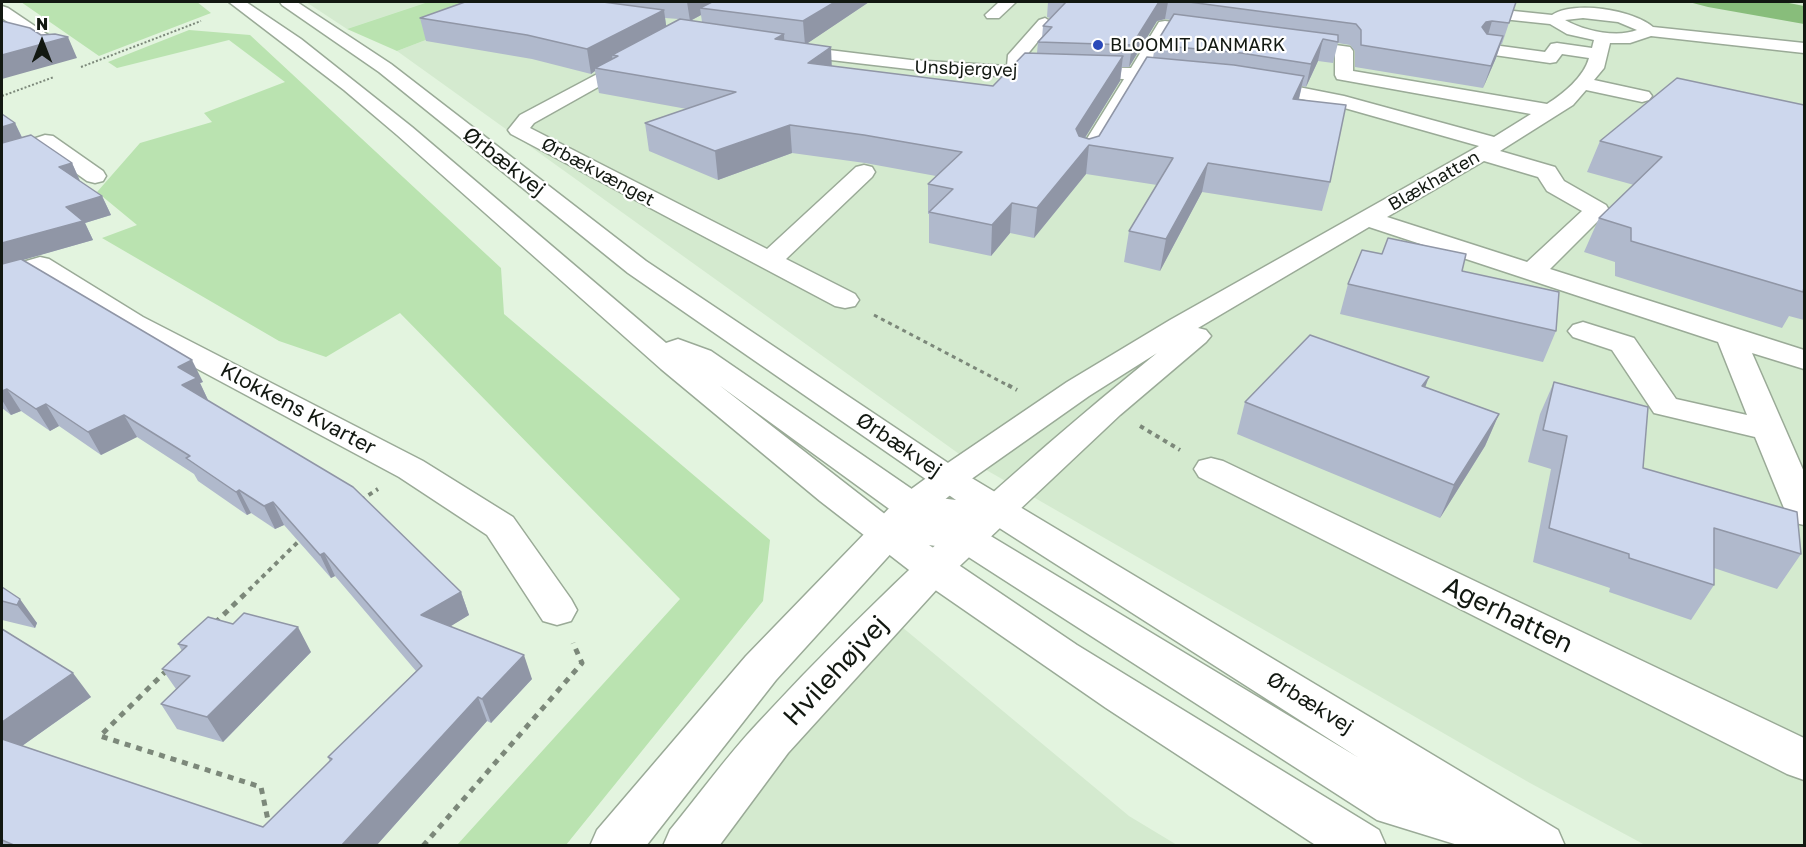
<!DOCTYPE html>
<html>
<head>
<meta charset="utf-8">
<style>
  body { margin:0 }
  #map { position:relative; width:1806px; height:847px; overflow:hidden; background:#e3f4df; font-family:"Golos Text",sans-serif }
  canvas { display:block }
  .frame { position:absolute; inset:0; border:3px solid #121811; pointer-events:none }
  .north { position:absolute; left:12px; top:12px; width:60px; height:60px; -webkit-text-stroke:4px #fff; paint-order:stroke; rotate:0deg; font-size:16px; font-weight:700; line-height:24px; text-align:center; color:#121811 }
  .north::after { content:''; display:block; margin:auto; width:21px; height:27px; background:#121811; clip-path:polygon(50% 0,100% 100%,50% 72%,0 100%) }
</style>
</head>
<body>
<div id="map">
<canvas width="1806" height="847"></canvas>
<div class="frame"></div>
<div class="north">N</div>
</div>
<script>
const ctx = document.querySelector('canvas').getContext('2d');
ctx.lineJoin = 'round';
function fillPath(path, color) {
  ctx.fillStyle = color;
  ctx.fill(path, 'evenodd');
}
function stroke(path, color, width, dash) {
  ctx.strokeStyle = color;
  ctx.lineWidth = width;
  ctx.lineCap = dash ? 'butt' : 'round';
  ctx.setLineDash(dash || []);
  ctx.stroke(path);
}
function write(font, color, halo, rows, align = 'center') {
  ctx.font = font + ' "Golos Text",sans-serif';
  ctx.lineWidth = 4.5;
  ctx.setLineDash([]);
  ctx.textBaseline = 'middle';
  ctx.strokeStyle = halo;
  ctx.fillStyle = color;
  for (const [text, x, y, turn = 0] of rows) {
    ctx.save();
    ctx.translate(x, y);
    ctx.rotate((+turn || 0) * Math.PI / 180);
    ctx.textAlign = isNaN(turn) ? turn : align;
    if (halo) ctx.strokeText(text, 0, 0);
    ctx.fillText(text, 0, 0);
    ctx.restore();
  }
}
fillPath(new Path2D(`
  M306,2H428L347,29Z
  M525,2H1804V845H1645L1530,783L962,456L397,51Z
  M878,607L1129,816L1177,845L707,846Z`), '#d4eacf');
fillPath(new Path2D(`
  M21,2H197L211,13L99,56Z
  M428,2H525L397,51L347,29Z
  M189,30L250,35L501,268L504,314L770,540L763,601L566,845H457L680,599L400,313L326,357L279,341L102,238L137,225L97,192L140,143L212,122L204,113L285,82L229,40L117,68L108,62Z`), '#bae3b0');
fillPath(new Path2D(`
  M1689,2H1784L1804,6V24L1708,7Z`), '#88bd7b');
const minor = new Path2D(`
  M999,2H1016L999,18H987L985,15Z
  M1381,2H1427L1552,15C1573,0 1634,10 1653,27L1804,43V53L1651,36L1630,43H1610L1604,68L1594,80L1649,92L1652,96L1649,100L1642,102L1586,90L1573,105L1500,151L1555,167L1564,181L1606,205L1609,210L1550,269L1804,350V369L1752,353L1804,472V525L1791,522L1786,513L1755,437L1654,413L1612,350L1573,337L1568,331L1573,325L1583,322L1634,338L1676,399L1747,415L1718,342L1369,227L1198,328L1206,330L1211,336L1206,342L1120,415L948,577L788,753L719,846H663L670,830C699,795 726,757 757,724C880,591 1015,468 1157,353L1089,396L960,487L925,516L776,680L646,846H590L597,830L746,656L899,498L936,471L1067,382L1170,320L1479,146L1341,107L1251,89L1249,85L1251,81L1258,79L1344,96L1494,137L1531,114L1337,79L1335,75V55L1285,48L1282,44L1285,40L1291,39L1350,47L1353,51V71L1547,104C1563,94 1584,77 1589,58L1562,54L1556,62L1550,63L1480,53L1477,49L1480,45L1486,44L1545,52L1551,44L1557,43L1592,48L1594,40L1567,34L1550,24L1388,7L1383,5ZM1583,18L1618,22L1637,30C1617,38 1584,31 1565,20ZM1484,161L1538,177L1547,191L1582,211L1527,262L1387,217Z
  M2,6L8,8L63,45L66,49L63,53H51L2,18Z
  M1045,18L1053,23L1026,56L1025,66L1131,68L1159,22L1165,21L1210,27L1218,32L1210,37L1170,32L1148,69L1189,73L1191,77L1189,81L1142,80L1097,158L1094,163L1086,165L1078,163L1075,158L1124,79L960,75L788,55L782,54L779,50L782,46L788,45L911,60L1007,66L1008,55L1039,20Z
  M635,54L641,55L644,59L641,63L534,123L530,128L767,249L856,167L864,165L872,167L875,172L872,177L786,259L855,294L859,300L855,306L845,308L835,306L511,134L508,130L520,115Z
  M45,135L53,136L103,171L106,176L103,181L95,183L87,181L42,149L2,162V149Z
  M40,257L49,259L143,317L423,461L513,517L571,599L577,610L571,621L557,625L543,621L487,535L399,477L123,329L37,275L2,285V268Z
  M1211,458L1223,461L1804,738V780L1787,774L1199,477L1194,469L1199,461Z`);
const major = new Path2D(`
  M229,2H246L301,39L412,127L666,343L678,339L711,351L922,496L956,500L628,273L379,72L282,5L280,2H297L391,64L646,261L960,471L1558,830L1565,846H1461L1377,820L956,549L929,545L1077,645L1379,830L1386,846H1317L1106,708L931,587L820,501L661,369L397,135L344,90ZM719,385L899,516L917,520L895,522ZM990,522L1359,758L979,529L961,524Z`);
stroke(minor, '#9aaa97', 3);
stroke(major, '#9aaa97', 3);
stroke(new Path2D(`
  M81,67L201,21
  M2,96L54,77`), '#7c887a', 2, [2, 2]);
stroke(new Path2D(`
  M874,315L1011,387`), '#7c887a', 3, [4, 4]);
stroke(new Path2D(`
  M1008,385L1017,390
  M1140,426L1180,450
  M361,500L378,489
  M249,590L302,538`), '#7c887a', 4, [4.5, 4.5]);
stroke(new Path2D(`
  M215,623L250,589
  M167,670L100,736L261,787L269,825
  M423,846L582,663L573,643`), '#7c887a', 5, [6, 6]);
fillPath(minor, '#fff');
fillPath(major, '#fff');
fillPath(new Path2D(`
  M460,2H869L806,44L832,66L993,86L1037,53L1038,42L1042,38L1043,26L1050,18L1047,17L1048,2H1516L1502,44H1501L1496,58L1483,88L1355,67V51L1350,45L1338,43L1333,63L1318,61L1306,87L1302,86L1299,99L1330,182L1322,211L1202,192L1160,271L1124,262L1129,231L1157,185L1086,174L1034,238L1010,233L991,256L929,243V214H928V184L936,176L865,163L792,153L718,180L649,151L645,123L687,109L599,93L595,71L591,74L532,59L426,41L420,18L463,2ZM701,15L702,22L690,21ZM665,18L679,19L666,26ZM1165,19L1171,20L1155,45L1153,58L1099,136L1089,139L1085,138L1120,81L1122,67H1129L1157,21Z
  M1804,105V320L1789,316L1782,328L1615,276V262L1584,252L1599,218L1634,185L1587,172L1600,141Z
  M2,114L15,123L22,137L72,163L80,181L102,196L111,215L85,223L93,240L22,260L203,382L200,383L208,400H207L461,592L469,615L450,626L532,679L491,723L487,721L376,846H2V629L91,697L22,746L263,827L330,762L328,757L416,671L335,576L331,578L284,525L275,529L251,513L247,515L198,481L194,474L137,437L101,455L59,426L50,431L21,411L11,415L2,408Z
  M1462,271L1556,331L1543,362L1340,314L1348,284Z
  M1554,382L1643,468L1801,554L1777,589L1714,568V585L1691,620L1609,592L1610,588L1533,562L1551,469L1528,462L1540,414Z
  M1425,387L1499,414L1485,446L1440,518L1237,434L1245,402Z
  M2,587L37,623L35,628L2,620Z
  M178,644L311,652L223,742L177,729L161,704L176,689L162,669L182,651Z`), '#b0b9cc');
fillPath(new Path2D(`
  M687,2H725L700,8L701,15L690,21Z
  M835,2H869L805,45L803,21Z
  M1159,2H1168L1165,19L1157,21L1129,67L1132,45Z
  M664,10L667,32L618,56L612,55L613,62L595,68V71L591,74L587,49Z
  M1492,21L1486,42L1482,27L1486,22Z
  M784,34L785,58L775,39Z
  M1503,36L1496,58L1483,88L1491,66Z
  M68,37L77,58L2,79V55Z
  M1323,39L1318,61L1306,87L1311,64Z
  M831,47L832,71L808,63Z
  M1123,56L1120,81L1073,157L1076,129Z
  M1304,76L1298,102L1293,99Z
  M15,123L23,140L2,147V127Z
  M790,125L792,153L718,180L715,151Z
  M1089,145L1086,174L1034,238L1037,208Z
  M72,163L80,181L68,185L59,167Z
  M1208,163L1202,192L1160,271L1166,239Z
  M102,196L111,215L85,223L93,240L2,266V243L66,207Z
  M1012,203L1010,233L991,256L992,225Z
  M192,360L203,382L200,383L208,400L193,407L182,385L178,367Z
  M1429,377L1417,409L1422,386Z
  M7,389L21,411L11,415L2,400V391Z
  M46,404L59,426L50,431L36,409Z
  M1499,414L1485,446L1440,518L1454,485Z
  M124,415L137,437L101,455L88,432Z
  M239,490L251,513L247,515L236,492Z
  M273,502L284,525L275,529L264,506Z
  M324,553L335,576L331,578L320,555Z
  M461,592L469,615L430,639L421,615Z
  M20,599L37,623L35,628L17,605Z
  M298,627L311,652L223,742L207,717Z
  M524,655L532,679L491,723L482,699Z
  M73,673L91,697L5,758L2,754V722Z
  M478,697L487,721L376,846H341Z`), '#9096a6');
const building = new Path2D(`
  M465,2H603L664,10L587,49L527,35L420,18Z
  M712,2H835L803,21L700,8Z
  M1066,2H1159L1132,45L1038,42L1052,27L1043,26Z
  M1189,2H1516L1509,23L1492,21L1486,22L1482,27L1487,34L1503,36L1491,66L1361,45V30L1356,24Z
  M1174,14L1338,35V42L1323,39L1311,64L1241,53L1155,45Z
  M680,19L784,34L775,39L831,47L808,63L993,86L1025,53L1123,56L1076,129L1079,136L1089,139L1099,136L1147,57L1234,65L1304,76L1293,99L1346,105L1330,182L1208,163L1166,239L1129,231L1173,158L1089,145L1037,208L1012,203L992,225L929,212L953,189L928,184L962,152L864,135L790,125L715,151L645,123L736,92L595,68L618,56L612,55Z
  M2,21L30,28L41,35L55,34L68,37L2,55Z
  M1677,78L1804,105V288L1803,292L1631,241V228L1599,218L1662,157L1600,141Z
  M2,114L15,123L2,127Z
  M31,135L72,163L59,167L102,196L66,207L83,221L2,243V143Z
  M1388,238L1466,254L1462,271L1559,292L1556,331L1348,284L1362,250L1382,254Z
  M21,259L192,360L178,367L197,378L182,385L353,487L461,592L421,615L524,655L482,699L478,697L341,846H16L2,840V739L263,827L332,759L328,757L422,666L324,553L320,555L273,502L264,506L239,490L236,492L186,458L190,456L124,415L88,432L46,404L36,409L7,389L2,391V264Z
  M1310,335L1429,377L1422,386L1499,414L1454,485L1245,402Z
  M1554,382L1648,407L1643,468L1797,512L1801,554L1714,528V585L1629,558V554L1549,528L1567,436L1543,430Z
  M2,587L20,599L17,605L2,601Z
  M244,613L298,627L207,717L161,704L190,676L162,669L187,646L178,644L208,617L233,624Z
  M2,629L73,673L2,722Z`);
fillPath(building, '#cdd7ed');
stroke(building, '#9096a6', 1.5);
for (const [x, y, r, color] of [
  [1098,45,6,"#2a49b9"]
]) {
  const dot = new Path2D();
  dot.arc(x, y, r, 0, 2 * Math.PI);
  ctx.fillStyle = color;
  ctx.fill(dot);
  stroke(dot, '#fff', 2);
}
write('18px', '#121811', '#fff', [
  ["BLOOMIT DANMARK",1110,45]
], 'left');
write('18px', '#121811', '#fff', [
  ["Unsbjergvej",966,69,2],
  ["Ørbækvænget",598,172,28],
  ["Blækhatten",1434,181,-30]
]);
write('21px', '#121811', '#fff', [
  ["Ørbækvej",504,162,38],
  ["Klokkens Kvarter",298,409,28],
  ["Ørbækvej",899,445,34],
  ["Ørbækvej",1310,703,32]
]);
write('26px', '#121811', '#fff', [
  ["Agerhatten",1508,615,26],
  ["Hvilehøjvej",836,671,-47]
]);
</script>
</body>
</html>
